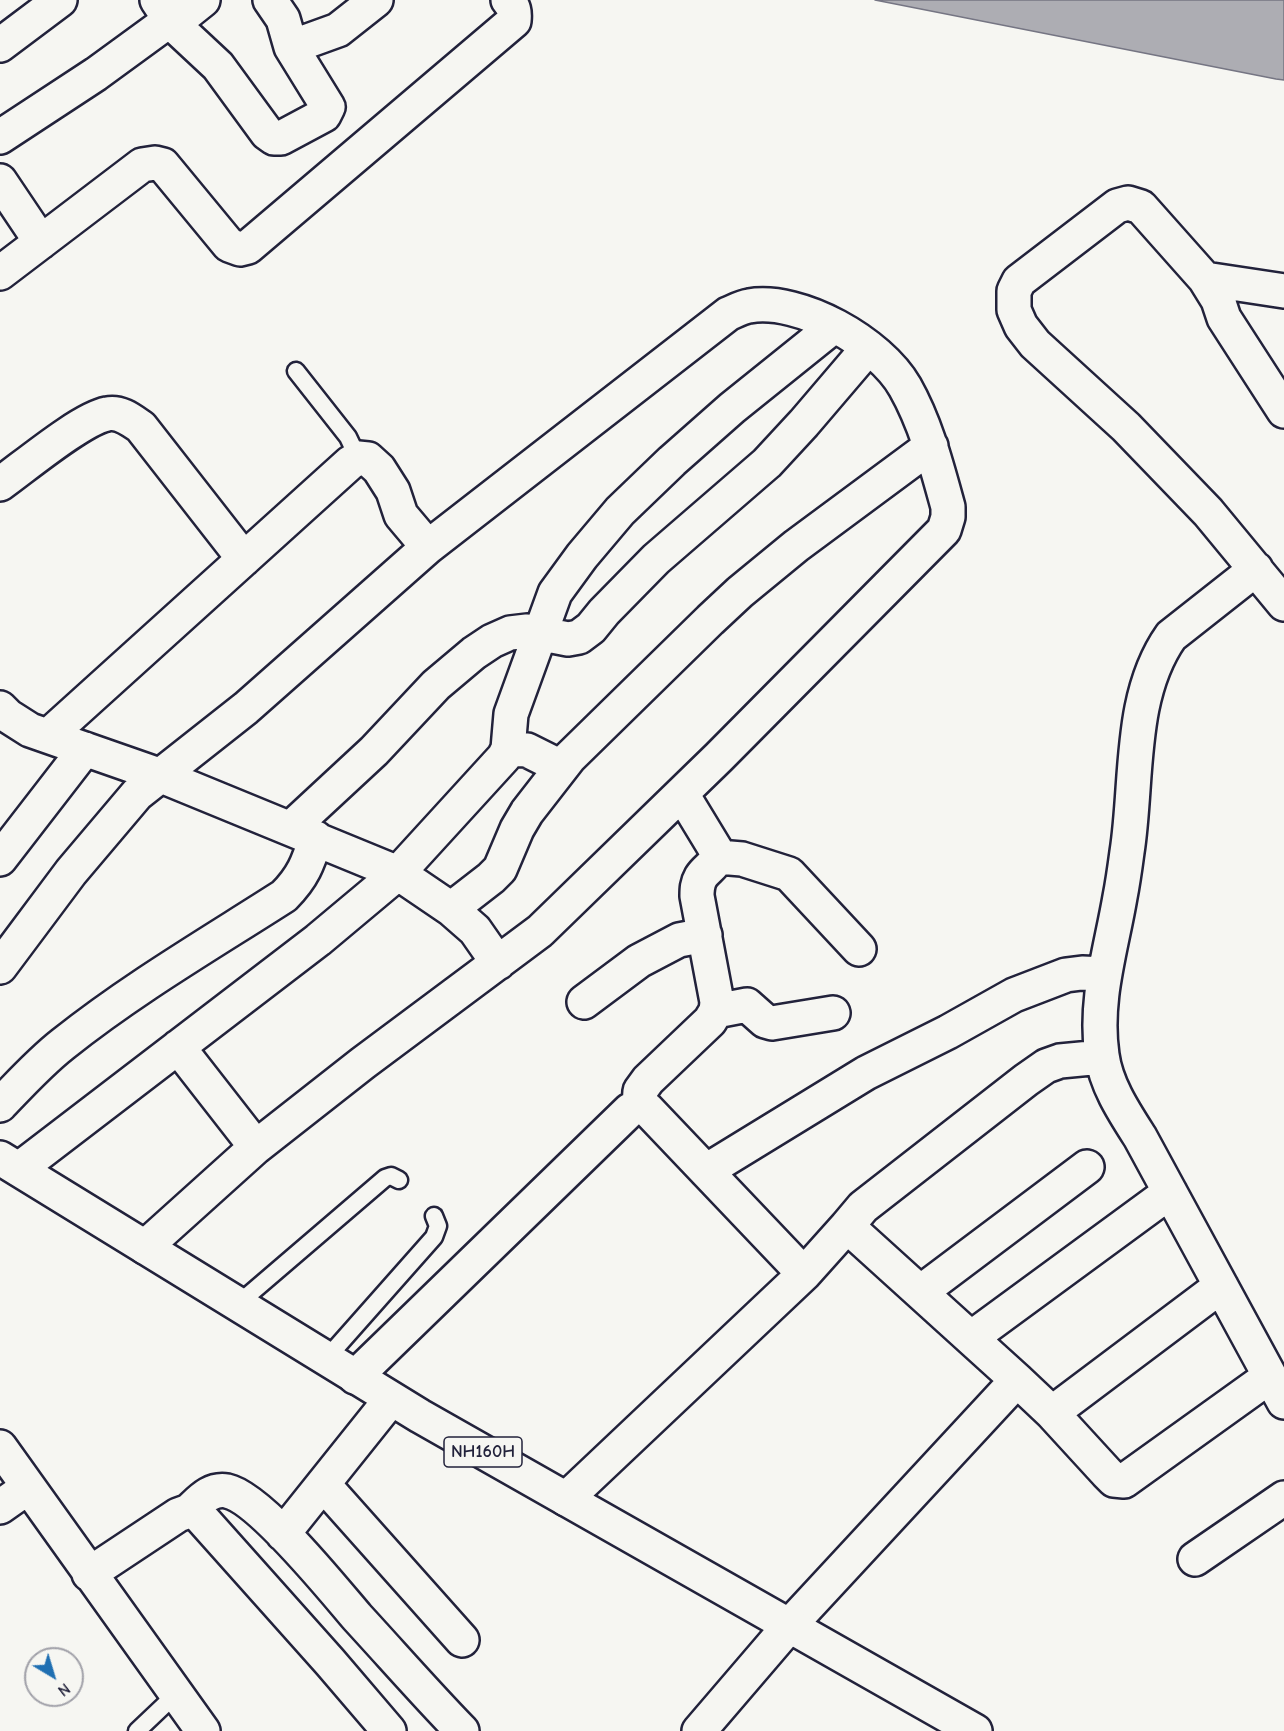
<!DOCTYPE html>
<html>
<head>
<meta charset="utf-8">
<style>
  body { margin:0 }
  #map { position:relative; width:1284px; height:1731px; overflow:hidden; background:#f6f6f2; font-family:"Comic Neue",sans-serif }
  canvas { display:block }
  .north { position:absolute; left:24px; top:1647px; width:60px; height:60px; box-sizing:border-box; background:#f6f6f2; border:2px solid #a1a1a9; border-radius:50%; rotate:142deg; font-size:16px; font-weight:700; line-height:24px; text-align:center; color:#22223b }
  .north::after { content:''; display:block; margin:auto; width:21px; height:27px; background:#1f6fb2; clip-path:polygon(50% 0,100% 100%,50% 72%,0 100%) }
</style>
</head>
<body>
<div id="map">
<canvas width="1284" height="1731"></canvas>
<div class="north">N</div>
</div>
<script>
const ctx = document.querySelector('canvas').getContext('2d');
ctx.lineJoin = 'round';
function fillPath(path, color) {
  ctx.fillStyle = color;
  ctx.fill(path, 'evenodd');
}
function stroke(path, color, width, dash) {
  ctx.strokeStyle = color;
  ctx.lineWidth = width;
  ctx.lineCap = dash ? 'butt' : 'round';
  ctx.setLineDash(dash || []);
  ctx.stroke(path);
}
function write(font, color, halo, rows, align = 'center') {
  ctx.font = font + ' "Comic Neue",sans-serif';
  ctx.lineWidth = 4.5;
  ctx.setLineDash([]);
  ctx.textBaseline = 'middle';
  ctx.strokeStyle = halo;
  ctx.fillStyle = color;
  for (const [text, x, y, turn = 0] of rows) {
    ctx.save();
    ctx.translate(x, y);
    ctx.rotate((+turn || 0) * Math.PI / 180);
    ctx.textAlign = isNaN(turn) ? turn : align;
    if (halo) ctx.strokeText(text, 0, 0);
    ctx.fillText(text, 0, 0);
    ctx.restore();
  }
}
const water = new Path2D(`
  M875,0H1284V80L1276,79Z`);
fillPath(water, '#adadb3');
stroke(water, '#757583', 1.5);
const lane = new Path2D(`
  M296,371L348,437L358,458
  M238,1304L385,1178L391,1176L399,1180
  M326,1359L434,1237L438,1226L434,1216
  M137,1731L175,1695`);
const street = new Path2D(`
  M157,0L173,24L218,66L267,133L274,138H281L324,115L328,107L291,47L283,19L270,0
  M173,24L203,0
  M0,45L60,0
  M291,47L338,30L376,0
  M0,137L96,74L170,20
  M0,181L41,242
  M0,273L142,165L155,163L163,165L229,245L240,249L248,247L514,21C515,12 514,7 508,0
  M1205,279L1284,291
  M1284,411L1224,318L1218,300L1205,279L1141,207L1128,203L1117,206L1019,281L1014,291V310L1021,326L1035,344L1126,427L1208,512L1284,604
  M0,484C24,467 81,419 107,414C120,411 131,420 141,427L244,559
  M1256,569L1171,636C1128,697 1138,782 1127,852C1125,867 1123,882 1120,897C1111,950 1094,1000 1102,1055C1106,1085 1124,1112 1140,1137L1284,1402
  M0,708L8,716L30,730L159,775L398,873L451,909L475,930L498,963
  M48,736L350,463L358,458L368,459L379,469L393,491L401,515L428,547
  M508,749L527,750L561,767
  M291,828L374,751L436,685L474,653L492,641L510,633L527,631L568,639L579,637L591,628L604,612L656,559L767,463L804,423L868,348
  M718,857L742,859L789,874L859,949
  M0,859L85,749
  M451,909L491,878L500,869L517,829L527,812L569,758L710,620L740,592L796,546L931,446
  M0,967L71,872L137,794L246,708L428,547L728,314C735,311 742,307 749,306C800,297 880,343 905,387C926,424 937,467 948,507V517L944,530L719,757L540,931L363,1063L256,1147L145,1247
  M584,1002L639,961L679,940L705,935
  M716,1011L747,1005L765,1021L772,1023L833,1013
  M178,1047L256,1147
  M0,1105C20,1084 40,1062 63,1044C132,989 209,944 284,896C303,877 308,863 316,838
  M639,1106L640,1091L648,1080L710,1021L716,1011L717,1002L697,896C697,889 697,884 701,877C708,866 719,865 716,850L682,794
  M19,1169L318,940L398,873L504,757L508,749L511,714L555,593L582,556L620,511L672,461L732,408L834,326
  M706,1171L866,1073L948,1032L1014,995L1066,975L1082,973L1105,974
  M922,1291L1087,1167
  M971,1338L1170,1192
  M355,1377L630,1110L639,1106L647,1109L804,1274
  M1017,1380L1052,1413L1107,1473L1114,1480L1124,1481L1269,1377
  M1052,1413L1221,1286
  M0,1447L203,1731
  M323,1484L462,1640
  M566,1499L804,1274L847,1226
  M0,1507L27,1488
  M189,1511C200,1501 210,1488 227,1491C260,1498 333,1589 357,1617C392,1655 426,1694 462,1731
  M283,1534L391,1399
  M1195,1559L1284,1498
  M89,1574L178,1515L189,1511L197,1513L330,1662L389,1731
  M699,1731L789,1626L1017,1380L847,1226L863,1207L1026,1080L1046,1066L1060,1061L1102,1057`);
const highway = new Path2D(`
  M0,1158L420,1416L975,1731`);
stroke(lane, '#22223b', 21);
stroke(street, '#22223b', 38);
stroke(highway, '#22223b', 38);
stroke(lane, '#f6f6f2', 16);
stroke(street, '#f6f6f2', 33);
stroke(highway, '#f6f6f2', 33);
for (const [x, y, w] of [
  [483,1452,78]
]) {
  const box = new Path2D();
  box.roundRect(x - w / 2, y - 15, w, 30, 4.5);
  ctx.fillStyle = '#f6f6f2';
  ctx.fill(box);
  stroke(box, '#22223b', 1.5);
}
write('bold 18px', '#22223b', null, [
  ["NH160H",483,1452]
]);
</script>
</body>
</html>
